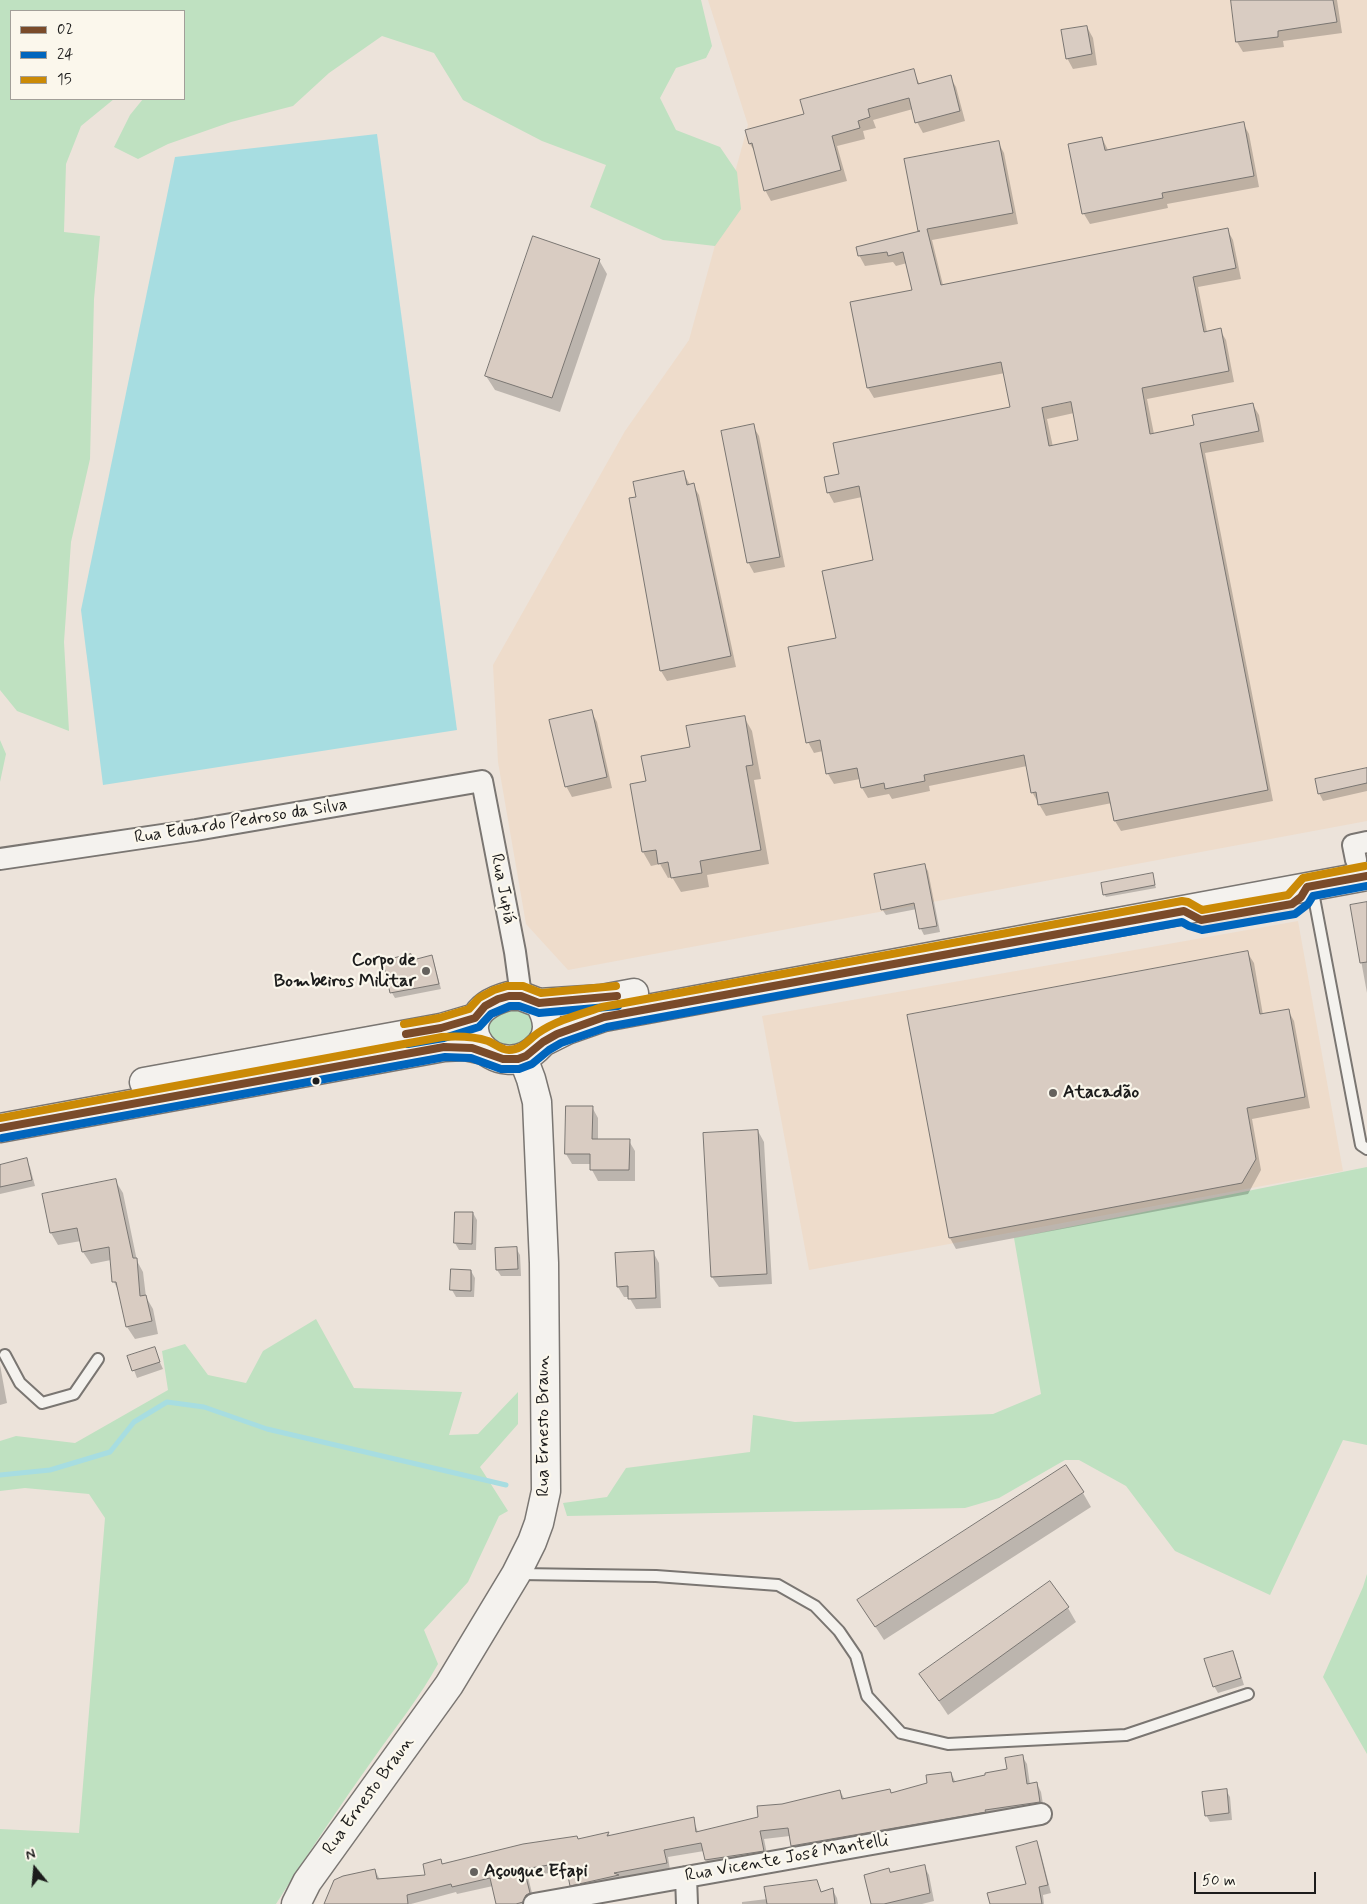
<!DOCTYPE html>
<html>
<head>
<meta charset="utf-8">
<style>
  body { margin:0 }
  #map { position:relative; width:1367px; height:1904px; overflow:hidden; background:#ece3da; font-family:Mynerve,sans-serif }
  canvas { display:block }
  .legend { position:absolute; left:10px; top:10px; width:175px; height:90px; box-sizing:border-box; background:#fbf7ec; border:1px solid #a29f99; margin:0; padding:6px 9px; list-style:none; font-size:15px; color:#1c1c1c }
  .legend li { display:flex; align-items:center; gap:10px; height:25px }
  .legend b { width:25px; border:1px solid #a29f99 }
  .north { position:absolute; left:10px; top:1844px; width:50px; height:50px; -webkit-text-stroke:4px #fbf7ec; paint-order:stroke; rotate:343deg; font-size:14px; font-weight:700; line-height:20px; text-align:center; color:#1c1c1c }
  .north::after { content:''; display:block; margin:auto; width:18px; height:22px; background:#1c1c1c; clip-path:polygon(50% 0,100% 100%,50% 72%,0 100%) }
  .scale { position:absolute; left:1194px; top:1872px; width:122px; height:22px; box-sizing:border-box; border:2px solid #1c1c1c; border-top:0; padding-left:6px; font-size:15px; line-height:18px; white-space:nowrap; color:#1c1c1c; -webkit-text-stroke:4px #fbf7ec; paint-order:stroke }
</style>
</head>
<body>
<div id="map">
<canvas width="1367" height="1904"></canvas>
<ul class="legend">
<li><b style="height:6px;background:#7a4b2a"></b>02</li>
<li><b style="height:6px;background:#0065bd"></b>24</li>
<li><b style="height:6px;background:#cb8a06"></b>15</li>
</ul>
<div class="north">N</div>
<div class="scale">50 m</div>
</div>
<script>
const ctx = document.querySelector('canvas').getContext('2d');
ctx.lineJoin = 'round';
function fillPath(path, color) {
  ctx.fillStyle = color;
  ctx.fill(path, 'evenodd');
}
function stroke(path, color, width, dash) {
  ctx.strokeStyle = color;
  ctx.lineWidth = width;
  ctx.lineCap = dash ? 'butt' : 'round';
  ctx.setLineDash(dash || []);
  ctx.stroke(path);
}
function write(font, color, halo, rows, align = 'center') {
  ctx.font = font + ' Mynerve,sans-serif';
  ctx.lineWidth = 4.5;
  ctx.setLineDash([]);
  ctx.textBaseline = 'middle';
  ctx.strokeStyle = halo;
  ctx.fillStyle = color;
  for (const [text, x, y, turn = 0] of rows) {
    ctx.save();
    ctx.translate(x, y);
    ctx.rotate((+turn || 0) * Math.PI / 180);
    ctx.textAlign = isNaN(turn) ? turn : align;
    if (halo) ctx.strokeText(text, 0, 0);
    ctx.fillText(text, 0, 0);
    ctx.restore();
  }
}
fillPath(new Path2D(`
  M708,0H1367V821L568,970L526,924L498,762L493,665L625,431L689,340L748,125Z
  M1298,921L1343,1171L809,1270L762,1016Z`), '#eedccb');
fillPath(new Path2D(`
  M0,0H701L712,46L706,58L676,68L660,98L676,130L720,147L737,172L741,209L715,246L663,240L590,207L606,165L542,141L463,100L434,53L382,36L329,73L293,106L231,122L168,144L138,159L114,147L130,115L143,99H184V11H11V99H114L81,126L66,164L64,232L100,236L94,299L90,459L71,542L64,642L69,731L17,711L0,690Z
  M0,740L6,754L0,782Z
  M508,1007L530,1010C531,1013 535,1018 536,1021C539,1039 515,1045 503,1049L482,1028L483,1023Z
  M1367,1167V1445L1343,1440L1270,1595L1175,1551L1126,1486L1079,1460H1065L999,1498L965,1508L567,1516L563,1503L607,1497L626,1468L750,1452L753,1415L795,1422L993,1414L1041,1394L1014,1238Z
  M316,1319L354,1388L462,1392L449,1435L478,1434L518,1392V1424L480,1467L508,1511L499,1516L468,1582L424,1630L438,1664C420,1697 398,1724 376,1755C341,1804 308,1853 276,1904H0V1829L79,1833L105,1518L89,1494L25,1488L0,1491V1441L16,1436L75,1443L168,1390L162,1351L185,1344L208,1375L246,1383L263,1351Z
  M1367,1574V1754L1323,1677L1363,1587Z`), '#bfe1c1');
fillPath(new Path2D(`
  M377,134L457,730L103,785L81,610L175,157Z`), '#a7dde1');
fillPath(new Path2D(`
  M1232,0H1337L1342,33L1283,41L1284,47L1243,52L1237,42Z
  M1087,27L1093,38L1097,65L1073,69L1067,58Z
  M913,71L920,85L950,77L956,87L965,121L923,133L917,122L913,109L873,120L876,128L863,131L865,139L837,146L847,181L771,201L765,190L755,152L750,144L806,115Z
  M1243,123L1249,134L1259,187L1167,204L1168,208L1090,224L1084,214L1102,138L1108,150Z
  M998,142L1004,153L1018,224L932,240L943,285L1227,229L1233,240L1241,279L1198,287L1207,332L1220,330L1226,340L1234,382L1147,399L1154,434L1195,426L1253,405L1259,415L1264,442L1205,453L1273,801L1121,831L1115,821L1112,803L1046,816L1032,792L1027,766L929,786L930,791L892,799L889,794L868,798L862,788L860,779L834,784L828,774L823,751L814,753L808,742L837,639L875,561L862,497L834,503L828,492L1012,408L1005,373L874,398L868,388L914,291L907,263L896,266L893,262L865,266L859,255L920,232L919,231ZM1074,413L1080,441L1053,447L1047,419Z
  M599,260L607,274L560,412L495,390L486,376Z
  M753,426L759,436L785,567L754,573L748,562Z
  M683,472L690,485H693L699,495L736,667L667,681L661,671Z
  M591,711L597,722L612,788L572,797L566,786Z
  M744,717L752,731L761,779L754,780L769,864L707,875L709,887L681,892L672,877L668,878L660,864L651,866L643,852L647,782L691,748Z
  M1367,769V791L1323,801L1319,793Z
  M924,865L928,871L940,932L924,935L921,929L917,909L886,915L882,909Z
  M1152,874L1156,888L1106,897L1104,894Z
  M1367,903V993L1351,906Z
  M1247,952L1254,963L1263,1015L1288,1010L1294,1021L1310,1108L1252,1119L1261,1170L1248,1194L956,1249L950,1238L909,1016Z
  M411,956L414,961L431,957L434,962L441,989L395,998L392,993L385,962Z
  M592,1107L598,1118V1141H629L635,1151V1181H598L592,1170V1164H572L566,1154Z
  M758,1131L764,1142L772,1284L719,1287L712,1277Z
  M26,1160L30,1167L35,1186L0,1194V1166Z
  M115,1180L123,1193L137,1261L143,1272L146,1297L153,1309L158,1334L135,1339L127,1327L119,1292L114,1282L111,1260L91,1264L83,1252L81,1241L58,1245L51,1233Z
  M456,1213H473L477,1220L476,1250H459L455,1243Z
  M516,1248L520,1255L521,1276H501L497,1270Z
  M653,1252L659,1263L661,1308L636,1309L629,1297H624L618,1287Z
  M471,1271L475,1278L474,1297H456L452,1290Z
  M154,1349L163,1369L137,1378L129,1357Z
  M0,1365L7,1403L0,1405Z
  M1083,1493L1091,1507L884,1640L867,1614Z
  M1068,1608L1076,1622L948,1715L921,1675Z
  M1232,1652L1236,1659L1244,1685L1218,1693L1214,1686Z
  M1022,1756L1027,1764L1030,1785L1037,1784L1041,1792L1044,1810L797,1854L793,1846L790,1836L764,1839L768,1859L710,1868L706,1860L704,1851L668,1857L670,1870L575,1893L571,1885L569,1874L561,1875L559,1871L528,1877L534,1901L530,1904H497L493,1886L457,1894L456,1892L411,1904H325L375,1870L380,1880L427,1877L443,1865L609,1834L610,1837L693,1819L698,1832L760,1818L783,1805L840,1791L845,1800L890,1790L892,1794L929,1784L951,1773L956,1783L1008,1770Z
  M1226,1790L1230,1797L1232,1820L1210,1822L1206,1815Z
  M1036,1843L1040,1850L1051,1893L1043,1895L1044,1904H991L1027,1885Z
  M924,1866L929,1875L934,1901L922,1904H872L890,1873Z
  M816,1882L822,1893L832,1889L837,1898L838,1904H742V1902L767,1899Z`), '#0003');
stroke(new Path2D(`
  M0,1475L50,1470L110,1452L134,1422L167,1402L204,1407L267,1429L506,1485`), '#a7dde1', 5);
const building = new Path2D(`
  M1231,0H1333L1337,22L1278,31V37L1236,42Z
  M1087,26L1092,54L1066,59L1061,30Z
  M914,69L918,84L951,75L960,111L915,123L909,98L868,109L870,117L858,121L860,128L832,136L841,170L764,191L752,143L749,144L745,130L804,114L800,100Z
  M1244,122L1254,176L1162,193L1163,198L1082,214L1068,144L1102,137L1105,150Z
  M999,141L1013,213L927,229L941,285L1228,228L1236,268L1193,277L1204,332L1221,328L1229,371L1142,388L1150,434L1194,425L1192,415L1253,403L1259,431L1200,443L1268,790L1114,821L1108,792L1038,805L1036,792L1031,793L1024,755L924,775L925,781L885,789L884,783L861,788L857,768L826,774L820,740L806,743L788,647L836,638L822,571L873,560L859,486L827,493L824,477L839,474L833,443L1010,407L1001,362L867,388L850,302L912,290L903,252L888,256L887,252L858,256L856,247L920,231H918L904,159ZM1071,402L1078,440L1049,446L1042,408Z
  M533,236L600,259L552,398L485,376Z
  M754,424L780,557L747,563L721,431Z
  M684,471L687,485L694,483L731,656L660,671L629,498L636,497L633,482Z
  M592,710L607,777L565,787L549,720Z
  M745,716L753,765L746,766L761,850L700,861L702,873L671,878L668,862L658,864L656,850L642,852L630,784L646,781L641,756L690,747L686,726Z
  M1367,768V783L1318,794L1315,779Z
  M925,864L937,926L919,929L914,903L881,910L874,874Z
  M1153,873L1155,885L1103,895L1101,883Z
  M1367,902V962L1360,963L1350,905Z
  M1248,951L1260,1014L1289,1009L1305,1097L1247,1108L1256,1159L1242,1183L949,1238L907,1015Z
  M411,954L413,960L432,955L439,984L390,993L383,961Z
  M566,1106H593L592,1139H630L629,1170H590V1154H565Z
  M758,1130L767,1274L711,1277L703,1133Z
  M27,1158L32,1180L0,1187V1165Z
  M116,1179L133,1258H137L140,1296L146,1295L152,1321L126,1327L116,1282H112L109,1247L82,1252L77,1228L50,1233L42,1194Z
  M455,1212H473L472,1244L454,1243Z
  M517,1247L518,1269L496,1270L495,1248Z
  M654,1251L656,1298L628,1299V1286L617,1287L615,1253Z
  M451,1269L471,1270V1291L450,1290Z
  M155,1347L160,1362L132,1371L127,1356Z
  M1066,1465L1084,1492L875,1627L857,1600Z
  M1050,1581L1069,1607L939,1701L919,1674Z
  M1233,1651L1241,1678L1213,1687L1204,1659Z
  M1023,1755L1027,1784L1037,1782L1040,1802L985,1810L986,1812L791,1846L788,1828L760,1831L764,1851L705,1860L701,1843L664,1850L667,1863L614,1873L619,1875L570,1886L566,1866L556,1867L555,1864L524,1869L530,1893L526,1895L523,1902L516,1904H496L490,1878L452,1887L451,1884L407,1895L408,1904H324L334,1880L343,1876L375,1869L377,1879L425,1875L423,1864L441,1859L442,1864L523,1844L577,1836L578,1839L609,1832L607,1836L694,1817L696,1832L758,1817L757,1806L782,1804L840,1790L842,1799L890,1789L891,1793L927,1783L926,1775L951,1772L953,1782L985,1775V1773L1007,1769L1005,1758Z
  M1227,1789L1229,1813L1205,1816L1202,1792Z
  M1037,1841L1048,1885L1039,1887L1042,1904H990L987,1893L1026,1884L1016,1847Z
  M925,1865L930,1893L884,1904H871L864,1875L889,1868L890,1872Z
  M817,1880L821,1892L833,1888L835,1904H767L764,1887Z`);
fillPath(building, '#d9ccc2');
stroke(building, '#7a7672', 1);
const lane = new Path2D(`
  M1312,887L1361,1145L1367,1149
  M5,1355L20,1383L42,1403L74,1394L98,1359
  M519,1574L656,1576L778,1585L815,1606L839,1631L856,1656L867,1696L901,1733L948,1744L1126,1735L1248,1694`);
const street = new Path2D(`
  M0,859L196,830L482,781L515,952L521,996
  M1356,860L1353,845L1367,842
  M686,1877L687,1904
  M534,1904L1041,1814`);
const secondary = new Path2D(`
  M509,996H521L539,1003C547,1016 552,1032 540,1045C498,1091 433,1016 509,996Z
  M539,1003L602,999L634,993
  M543,1042L567,1030L604,1017L1367,876
  M144,1082L441,1028L475,1018
  M0,1128L444,1047L465,1046L484,1050
  M296,1904L307,1882L449,1685L516,1574L532,1542L539,1523L546,1491L544,1263L537,1102L531,1079L523,1058`);
stroke(lane, '#7a7672', 14);
stroke(street, '#7a7672', 24);
stroke(secondary, '#7a7672', 31);
stroke(lane, '#f4f2ee', 10);
stroke(street, '#f4f2ee', 20);
stroke(secondary, '#f4f2ee', 28);
stroke(new Path2D(`
  M406,1034L441,1028L475,1018L485,1006L498,999L509,996H521L539,1003L617,996
  M0,1128L444,1047L472,1048L503,1059H518L526,1056L543,1042L557,1034L604,1017L1184,911L1201,920L1292,904L1301,897L1307,887L1367,876`), '#7a4b2a', 8);
stroke(new Path2D(`
  M408,1044L444,1038L479,1027L491,1014L510,1006H519L539,1013L618,1006
  M2,1138L445,1057L471,1058L501,1069H519L532,1064L549,1050L561,1043L607,1027L1182,922L1189,926L1202,930L1295,914L1308,904L1313,896L1367,886`), '#0065bd', 8);
stroke(new Path2D(`
  M404,1024L439,1018L469,1009L479,998L494,990L507,986H523L541,993L616,986
  M0,1118L442,1037C457,1036 473,1036 488,1041C495,1044 501,1050 509,1050C522,1050 528,1040 538,1033C557,1020 581,1014 602,1007L1182,901L1188,902L1202,910L1288,895L1303,878L1365,866`), '#cb8a06', 8);
for (const [x, y, r, color] of [
  [426,971,5,"#65625e"],
  [316,1081,4.5,"#1c1c1c"],
  [1053,1093,5,"#65625e"],
  [474,1872,5,"#65625e"]
]) {
  const dot = new Path2D();
  dot.arc(x, y, r, 0, 2 * Math.PI);
  ctx.fillStyle = color;
  ctx.fill(dot);
  stroke(dot, '#fbf7ec', 2);
}
write('18px', '#1c1c1c', '#fbf7ec', [
  ["Rua Eduardo Pedroso da Silva",241,822,-9],
  ["Rua Jupiá",502,889,79],
  ["Rua Ernesto Braun",544,1426,-90],
  ["Rua Ernesto Braun",369,1796,-54],
  ["Rua Vicente José Mantelli",787,1859,-10]
]);
write('bold 18px', '#1c1c1c', '#fbf7ec', [
  ["Corpo de",416,961,"right"],
  ["Bombeiros Militar",416,982,"right"],
  ["Atacadão",1063,1093],
  ["Açougue Efapi",484,1872]
], 'left');
</script>
</body>
</html>
